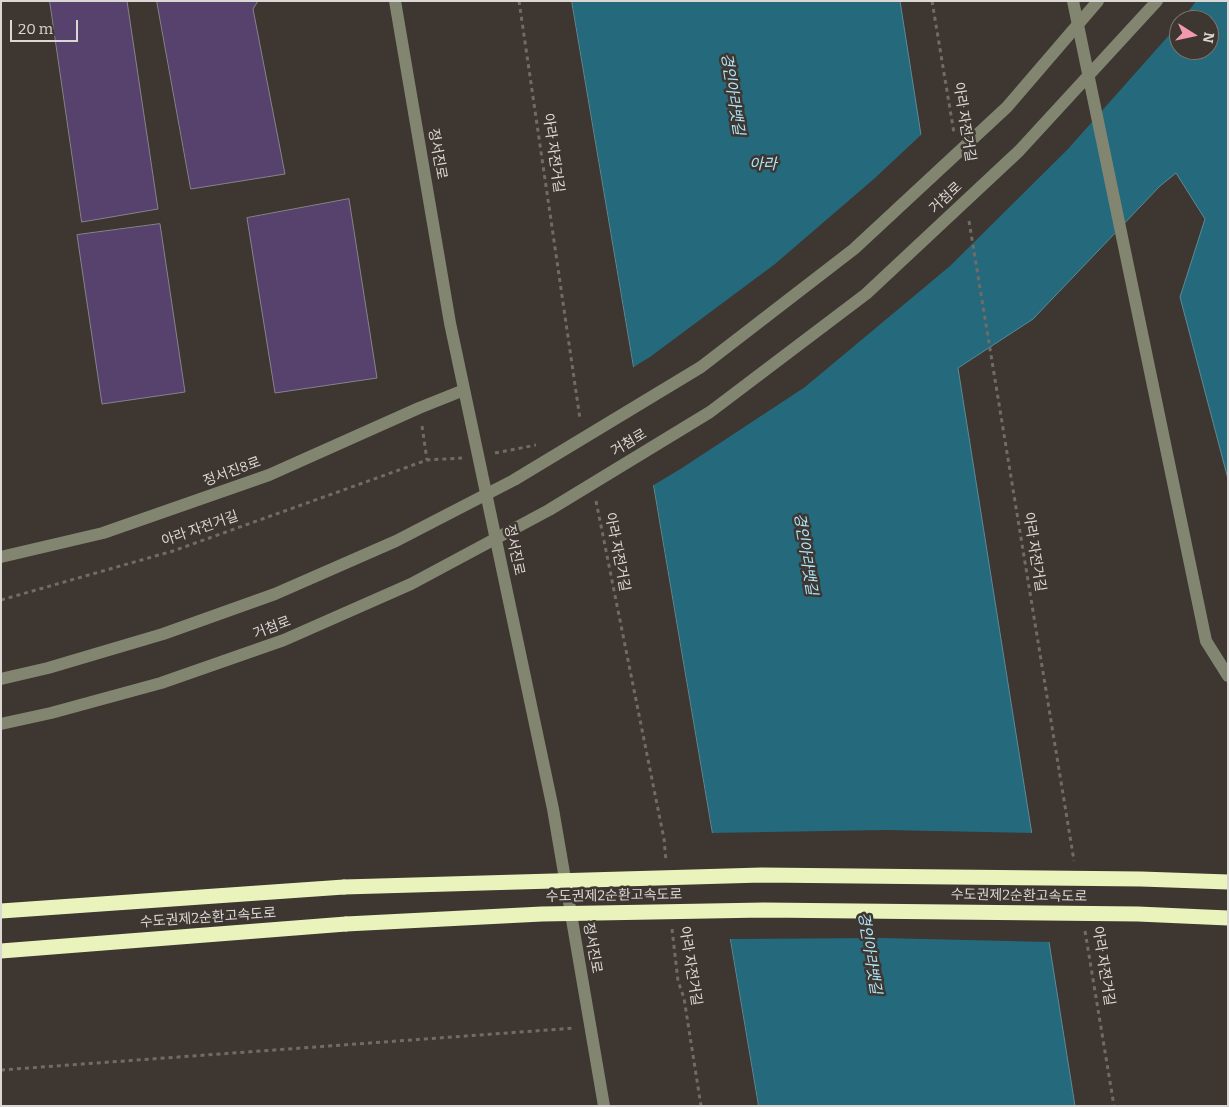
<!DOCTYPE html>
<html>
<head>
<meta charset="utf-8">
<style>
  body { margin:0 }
  #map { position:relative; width:1229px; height:1107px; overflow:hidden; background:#3d3631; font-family:Bitter,serif }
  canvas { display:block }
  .frame { position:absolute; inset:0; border:2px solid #dbd7d4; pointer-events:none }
  .north { position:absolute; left:1169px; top:10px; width:50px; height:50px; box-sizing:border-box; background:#3d3631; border:1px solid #7c7672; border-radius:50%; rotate:100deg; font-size:14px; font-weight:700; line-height:20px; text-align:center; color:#dbd7d4 }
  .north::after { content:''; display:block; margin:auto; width:18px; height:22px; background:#f29aad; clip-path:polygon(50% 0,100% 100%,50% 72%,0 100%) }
  .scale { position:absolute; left:10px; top:20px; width:68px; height:22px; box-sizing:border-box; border:2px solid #dbd7d4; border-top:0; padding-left:6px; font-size:15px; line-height:18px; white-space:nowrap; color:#dbd7d4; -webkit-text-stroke:4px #3d3631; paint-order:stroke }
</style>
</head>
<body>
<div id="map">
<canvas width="1229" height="1107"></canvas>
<div class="frame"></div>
<div class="north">N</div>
<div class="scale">20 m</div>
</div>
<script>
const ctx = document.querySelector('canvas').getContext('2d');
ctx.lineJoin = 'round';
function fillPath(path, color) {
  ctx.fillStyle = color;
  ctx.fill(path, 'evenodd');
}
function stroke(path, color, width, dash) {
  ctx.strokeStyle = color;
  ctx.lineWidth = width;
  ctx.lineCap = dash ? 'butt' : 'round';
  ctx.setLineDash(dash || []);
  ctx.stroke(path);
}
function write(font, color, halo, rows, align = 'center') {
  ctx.font = font + ' Bitter,"Noto Sans KR",serif';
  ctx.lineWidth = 5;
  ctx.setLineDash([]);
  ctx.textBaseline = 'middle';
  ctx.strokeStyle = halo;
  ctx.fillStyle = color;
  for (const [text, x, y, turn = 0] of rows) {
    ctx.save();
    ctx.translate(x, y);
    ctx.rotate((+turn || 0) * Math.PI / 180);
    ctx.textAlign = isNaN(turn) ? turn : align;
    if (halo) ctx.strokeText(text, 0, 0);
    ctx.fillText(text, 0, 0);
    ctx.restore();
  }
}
const water = new Path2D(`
  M572,1H900L939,250L1193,1H1228V479L1180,297L1205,219L1176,173L1160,186L1033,319L958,368L1075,1106H759ZM1179,20H1209V50H1179Z`);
fillPath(water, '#25697c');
stroke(water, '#5c8a96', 1);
fillPath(new Path2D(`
  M1190,1H1196L1182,20H1179L1178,25L1068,149L950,266L805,387L682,468L652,486L632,368L650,357L775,264L875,178L923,133L941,245Z
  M885,830L1034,833L1051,942L882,938L729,939L711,833Z`), '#3d3631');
const building = new Path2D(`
  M50,1H127L158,209L82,222Z
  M157,1H258L253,9L285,174L191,189Z
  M349,199L377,378L275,393L247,218Z
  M160,224L185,392L102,404L77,235Z`);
fillPath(building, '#56426d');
stroke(building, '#86838b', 1);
stroke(new Path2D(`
  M519,1L580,419
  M932,1L954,133
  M969,221L1074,861
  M422,426L427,460
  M495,453L536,445
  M596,501L664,839L666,861
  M1,600L173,551L427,460L462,458
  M672,929L678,981L684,998L701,1106
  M1085,931L1114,1106
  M1,1070L575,1028`), '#716b67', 3, [4, 4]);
stroke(new Path2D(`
  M395,1L450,323L553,809L604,1106
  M1073,1L1206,641L1228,676
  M1,557L103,533L269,475L419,408L464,390`), '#828670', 12);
stroke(new Path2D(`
  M1,911L344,887
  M1,951L346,924`), '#eaf3bb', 15);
stroke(new Path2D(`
  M1,679L48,668L163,634L275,594L396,541L514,480L701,367L854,249L1007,107L1098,1
  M1,724L51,713L161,683L284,640L411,584L549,510L710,412L866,294L1019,151L1157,1`), '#828670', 12);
stroke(new Path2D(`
  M344,887L762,875L1141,879L1228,882
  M346,924L542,914L764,910L1138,914L1228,918`), '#eaf3bb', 15);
write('14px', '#dbd7d4', '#3d3631', [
  ["아라 자전거길",964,122,81],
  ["아라 자전거길",553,153,82],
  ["정서진로",437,154,80],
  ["거첨로",946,198,-43],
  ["거첨로",629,443,-31],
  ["정서진8로",232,472,-20],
  ["아라 자전거길",200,529,-19],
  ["정서진로",514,550,78],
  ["아라 자전거길",617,552,79],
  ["아라 자전거길",1034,552,81],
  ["거첨로",272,628,-21],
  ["수도권제2순환고속도로",614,896,-1],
  ["수도권제2순환고속도로",1019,896,1],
  ["수도권제2순환고속도로",208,918,-4],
  ["정서진로",592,948,80],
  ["아라 자전거길",690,966,81],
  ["아라 자전거길",1103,966,81]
]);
write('italic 15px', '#ade4f7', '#3d3631', [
  ["경인아라뱃길",732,94,81],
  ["아라",763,165],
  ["경인아라뱃길",805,554,81],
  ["경인아라뱃길",869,953,81]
]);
</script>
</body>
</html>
